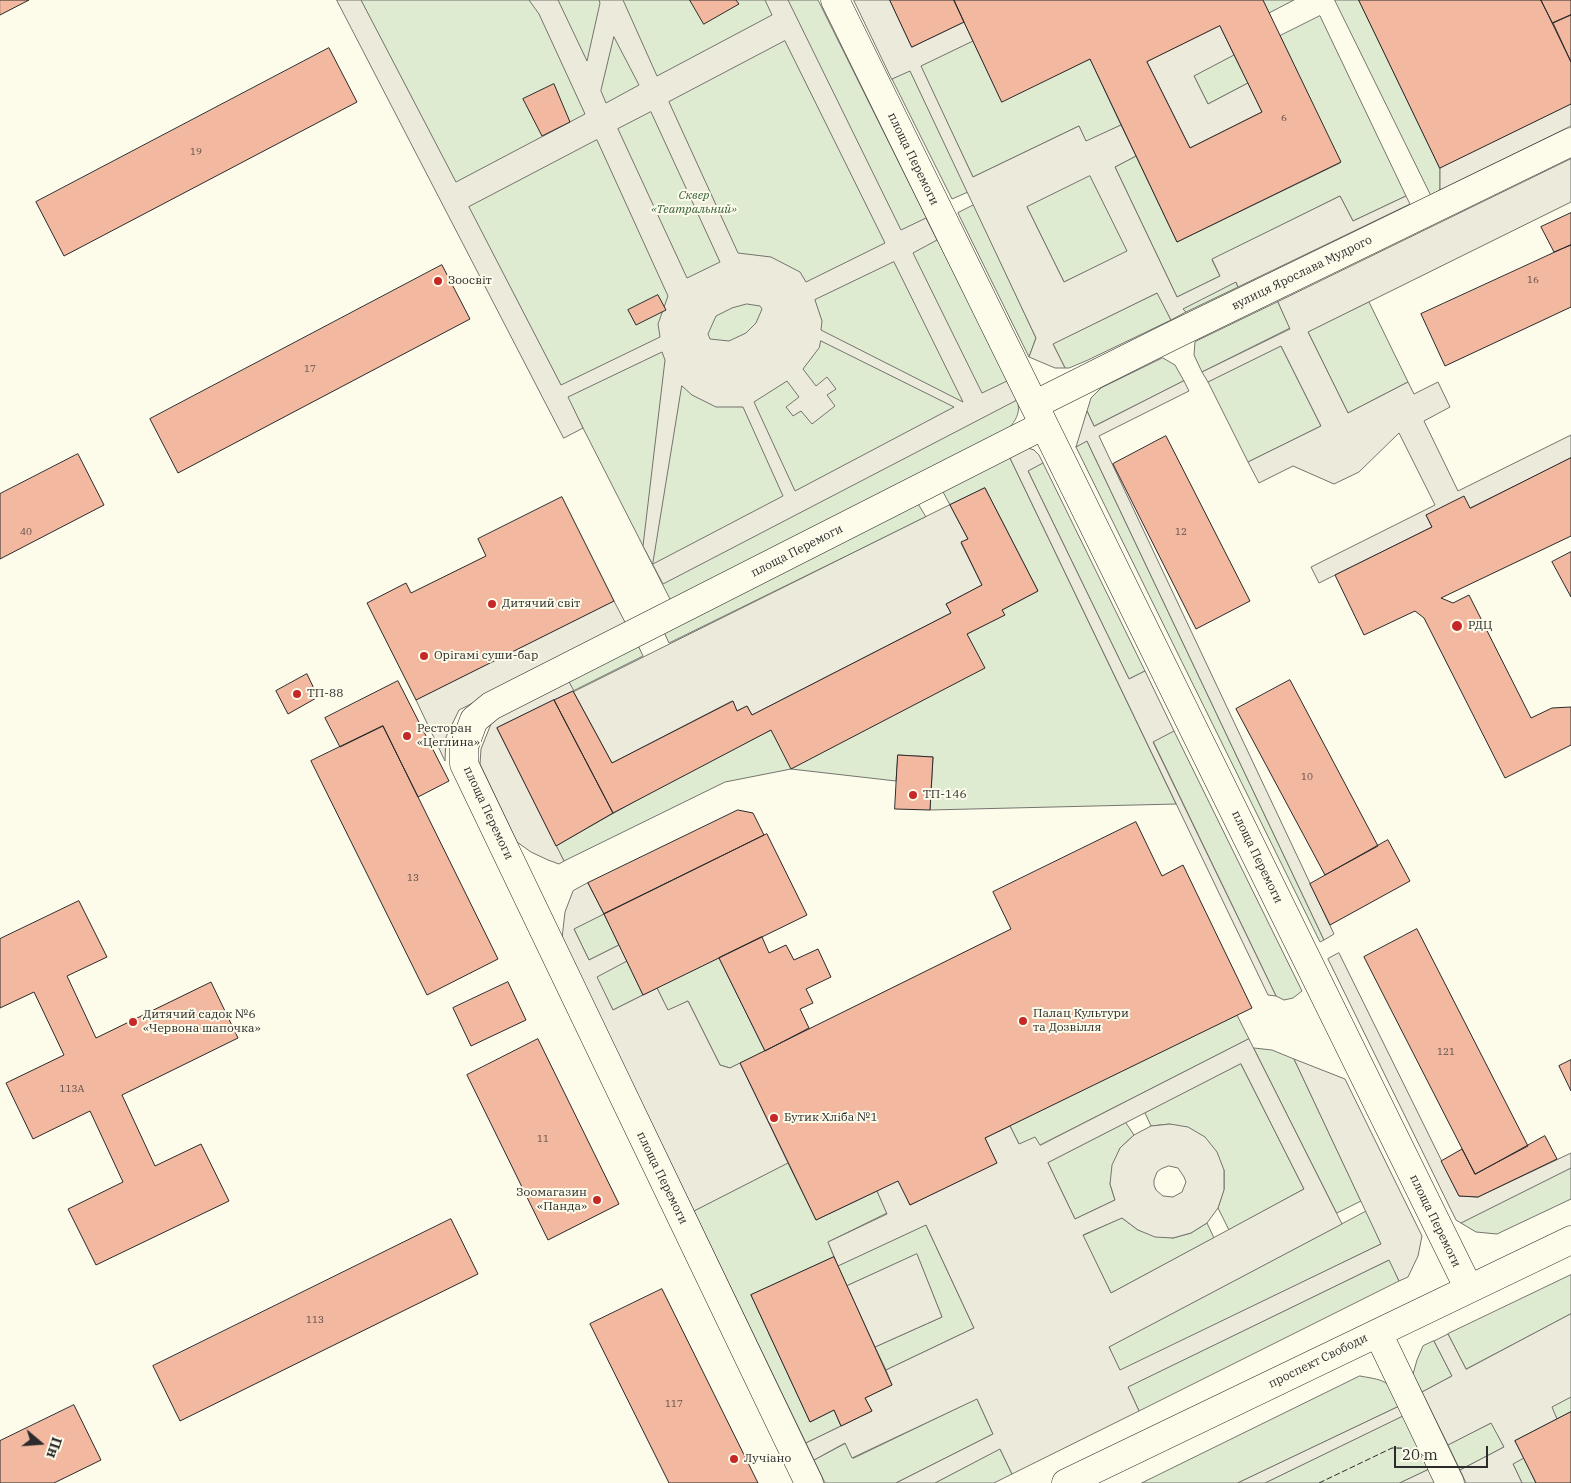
<!DOCTYPE html>
<html>
<head>
<meta charset="utf-8">
<style>
  body { margin:0 }
  #map { position:relative; width:1571px; height:1483px; overflow:hidden; background:#fdfbea; font-family:"IBM Plex Serif",serif }
  canvas { display:block }
  .north { position:absolute; left:15px; top:1418px; width:50px; height:50px; -webkit-text-stroke:4px #fdfbea; paint-order:stroke; rotate:108deg; font-size:14px; font-weight:700; line-height:20px; text-align:center; color:#2b2b2b }
  .north::after { content:''; display:block; margin:auto; width:18px; height:22px; background:#2b2b2b; clip-path:polygon(50% 0,100% 100%,50% 72%,0 100%) }
  .scale { position:absolute; left:1394px; top:1446px; width:94px; height:22px; box-sizing:border-box; border:2px solid #2b2b2b; border-top:0; padding-left:6px; font-size:15px; line-height:18px; white-space:nowrap; color:#2b2b2b; -webkit-text-stroke:4px #fdfbea; paint-order:stroke }
</style>
</head>
<body>
<div id="map">
<canvas width="1571" height="1483"></canvas>
<div class="north">Пн</div>
<div class="scale">20 m</div>
</div>
<script>
const ctx = document.querySelector('canvas').getContext('2d');
ctx.lineJoin = 'round';
function fillPath(path, color) {
  ctx.fillStyle = color;
  ctx.fill(path, 'evenodd');
}
function stroke(path, color, width, dash) {
  ctx.strokeStyle = color;
  ctx.lineWidth = width;
  ctx.lineCap = dash ? 'butt' : 'round';
  ctx.setLineDash(dash || []);
  ctx.stroke(path);
}
function write(font, color, halo, rows, align = 'center') {
  ctx.font = font + ' "IBM Plex Serif",serif';
  ctx.lineWidth = 4;
  ctx.setLineDash([]);
  ctx.textBaseline = 'middle';
  ctx.strokeStyle = halo;
  ctx.fillStyle = color;
  for (const [text, x, y, turn = 0] of rows) {
    ctx.save();
    ctx.translate(x, y);
    ctx.rotate((+turn || 0) * Math.PI / 180);
    ctx.textAlign = isNaN(turn) ? turn : align;
    if (halo) ctx.strokeText(text, 0, 0);
    ctx.fillText(text, 0, 0);
    ctx.restore();
  }
}
const green = new Path2D(`
  M361,0H818L1017,400C1022,415 1013,423 1004,435L672,603L583,428Z
  M1263,0H1294L1269,13Z
  M1335,0H1359L1440,168V190L1431,195Z
  M1320,16L1406,196L1353,221L1340,196L1212,260L1220,276L1177,297L1115,167L1136,156L1177,242L1340,163L1280,36Z
  M973,41L1002,101L1090,59L1121,125L1086,142L1079,126L973,177L920,66Z
  M1234,55L1248,83L1208,104L1194,76Z
  M910,70L968,192L952,199L892,79Z
  M1090,175L1128,252L1064,282L1027,207Z
  M974,205L1036,338L1029,357L958,213Z
  M1236,282L1238,287L1186,312L1182,309Z
  M1158,293L1171,320L1088,360L1069,368H1065L1053,344Z
  M1278,302L1290,328L1202,372L1194,355L1195,342Z
  M1369,302L1408,382L1348,413L1308,332Z
  M1281,346L1321,426L1248,462L1208,382Z
  M1163,358L1175,365L1184,381L1094,426L1087,411L1091,398L1101,388Z
  M1087,441L1324,940L1320,942L1076,447Z
  M1009,456L1176,804L930,810L933,757L898,755L896,781L791,769L725,782L564,861L556,846C627,805 699,765 773,729C850,691 928,655 1004,615L1002,610L1038,591L985,488L950,505L942,490Z
  M1043,463L1145,671L1129,679L1028,471Z
  M917,502L926,517L669,643L663,630Z
  M637,643L643,656L573,691L567,678Z
  M1174,731L1302,991L1293,998L1284,1000L1276,996L1153,741Z
  M604,914L619,945L589,960L574,929Z
  M719,958L765,1051L730,1068L720,1065L688,1001L668,1011L657,988Z
  M627,961L643,995L613,1010L596,977Z
  M1237,1015L1249,1039L1040,1145L1019,1144L1010,1126Z
  M1254,1048L1272,1050L1294,1059L1361,1201L1337,1213Z
  M1241,1064L1304,1189L1229,1230L1218,1208L1224,1189V1170L1170,1124L1151,1126L1145,1113Z
  M1126,1123L1134,1135L1120,1148L1110,1184L1115,1200L1075,1219L1048,1163Z
  M788,1163L816,1220L877,1191L887,1213L828,1242L834,1257L751,1295L810,1422L834,1410L841,1426L806,1443L694,1211Z
  M1571,1168V1199L1497,1234L1476,1232L1461,1223Z
  M1367,1211L1381,1244L1120,1371L1109,1347Z
  M1122,1218L1138,1230L1173,1238L1191,1233L1207,1223L1214,1238L1111,1293L1083,1236Z
  M926,1225L974,1328L886,1370L875,1347L942,1317L917,1255L847,1286L838,1266Z
  M1390,1260L1399,1281L1139,1411L1128,1387Z
  M1571,1275V1314L1466,1369L1448,1334Z
  M1434,1341L1452,1376L1422,1392L1413,1374L1417,1360L1423,1346Z
  M1360,1376C1388,1381 1388,1380 1400,1406L1238,1483H1142Z
  M1571,1397V1412L1557,1419L1551,1407Z
  M977,1399L993,1434L896,1483H825L814,1460L846,1443L853,1458Z
  M1405,1415L1430,1469L1400,1483H1265Z
  M1492,1423L1504,1447L1460,1470L1448,1445Z
  M1000,1449L1012,1474L994,1483H935Z
  M1524,1458L1536,1483H1522L1513,1464Z`);
fillPath(green, '#deebd1');
stroke(green, '#74746e', 1);
const parking = new Path2D(`
  M337,0H361L456,182L585,114L539,14L529,0H558L587,61L600,3L599,0H623L657,76L772,15L765,0H788L901,230L926,218L937,240L913,253L982,393L1007,381L1017,400L663,584L643,546L665,360L662,352L568,397L583,428L564,438ZM614,37L639,85L606,103L601,91ZM785,41L885,243L806,282L800,272L771,257L738,253L669,102ZM651,112L720,262L687,278L618,129ZM597,140L668,296L658,324L660,337L561,385L469,207ZM894,262L963,402L821,330L822,321L815,300ZM747,304L760,306L762,309L756,323L746,333L729,341L710,339L708,334L716,316L732,308ZM821,341L954,407L795,491L754,402L787,381L799,397L786,407L793,416L801,411L812,424L835,406L827,395L836,389L827,377L816,386L803,369L819,348ZM682,386L692,395L716,407H743L783,496L653,564Z
  M854,0H890L912,47L964,22L973,41L921,66L973,177L1079,126L1086,141L1121,125L1136,156L1115,167L1177,297L1220,276L1212,259L1340,196L1353,221L1406,196L1410,204L1238,287L1236,282L1183,309L1186,312L1171,320L1157,293L1053,344L1065,368H1055L1029,357L1036,338L910,71L892,79ZM1090,176L1127,251L1064,282L1027,207Z
  M1220,26L1234,55L1194,76L1208,104L1248,83L1262,112L1190,148L1147,62Z
  M1571,104V126L1440,190V168Z
  M1571,159V202L1308,332L1348,413L1408,382L1414,394L1438,382L1450,407L1424,421L1458,491L1571,435V458L1470,508L1426,515L1432,527L1319,583L1311,567L1435,505L1399,433L1359,472L1334,484L1293,466L1259,483L1248,462L1321,426L1281,346L1208,382L1202,372L1290,329L1278,302Z
  M1184,381L1189,391L1099,436L1334,934L1324,940L1087,441L1076,447L1087,411L1094,426Z
  M1028,448L1034,450L1039,455L1043,463L1028,471L1129,679L1145,671L1174,731L1153,742L1276,996L1268,995L1009,456Z
  M950,505L968,539L961,543L982,585L946,604L951,613L752,715L747,706L737,711L732,701L612,763L573,691L497,728L564,861L559,864L548,860L531,852L517,842L480,764L481,749L495,714L567,678L574,691Z
  M614,601L627,626L459,710L446,737L445,761L416,700Z
  M588,883L604,914L574,929L589,960L619,945L627,961L597,977L613,1010L657,988L668,1010L688,1001L720,1065L730,1068L740,1063L788,1163L694,1211L562,938L565,912L573,891Z
  M1339,953L1459,1196L1478,1197L1571,1153V1168L1461,1223L1456,1220L1328,959Z
  M1249,1039L1342,1224L1109,1347L1120,1370L1381,1244L1294,1059L1345,1079L1422,1236L1418,1256L1408,1277L1399,1281L1389,1260L1128,1387L1139,1411L1012,1474L1000,1449L935,1483H896L993,1434L977,1399L852,1458L845,1443L814,1460L806,1443L872,1411L865,1398L892,1385L886,1370L974,1328L926,1225L838,1266L828,1242L887,1214L877,1191L899,1179L910,1205L996,1163L985,1138L1010,1126L1019,1144L1035,1137L1040,1145ZM1241,1064L1304,1189L1111,1293L1083,1235L1122,1218L1138,1230L1155,1237L1173,1238L1191,1233L1207,1223L1218,1208L1224,1190V1170L1217,1152L1205,1137L1188,1127L1170,1124L1151,1126L1134,1135L1120,1148L1112,1165L1110,1184L1115,1200L1075,1219L1048,1163ZM1169,1166L1178,1168L1184,1177L1186,1182L1182,1192L1173,1197L1163,1196L1156,1190L1154,1185V1180L1157,1172L1161,1169Z
  M917,1254L942,1317L875,1347L847,1286Z
  M1571,1314V1397L1552,1407L1557,1419L1515,1441L1524,1458L1513,1464L1522,1483H1466L1460,1470L1504,1447L1491,1423L1448,1445L1422,1392L1452,1376L1434,1341L1448,1334L1466,1369Z
  M1400,1406L1405,1415L1265,1483H1238Z
  M1430,1469L1436,1483H1400Z`);
fillPath(parking, '#eceadb');
stroke(parking, '#74746e', 1);
const building = new Path2D(`
  M0,0H29L0,15Z
  M690,0H736L739,4L704,24Z
  M890,0H954L964,22L912,47Z
  M954,0H1263L1341,162L1177,242L1090,59L1002,102ZM1220,26L1262,112L1190,148L1147,62Z
  M1359,0H1541L1571,62V104L1440,168Z
  M1541,0H1571V15L1553,23Z
  M1571,15V62L1553,23Z
  M329,48L357,102L64,256L36,202Z
  M554,84L570,122L542,136L523,99Z
  M1571,213V245L1554,252L1541,227Z
  M1571,245V307L1445,366L1421,314Z
  M442,265L470,319L178,473L150,419Z
  M658,295L666,310L636,325L628,310Z
  M1166,436L1250,601L1196,629L1113,464Z
  M78,454L104,505L0,559V494Z
  M1571,458V536L1441,598L1453,603L1469,595L1531,718L1552,708L1571,707V745L1505,778L1424,618L1415,611L1364,635L1335,575L1432,527L1426,515L1464,496L1470,508Z
  M985,488L1038,591L1002,610L1005,615L967,634L985,668L791,769L771,730L613,813L554,700L573,691L612,763L733,701L737,711L747,706L752,715L951,613L946,604L982,585L961,542L968,539L950,505Z
  M562,497L614,601L416,700L367,603L406,583L411,593L486,556L478,539Z
  M1571,552V597L1552,562Z
  M307,674L318,697L288,714L276,691Z
  M1290,680L1378,846L1325,875L1236,709Z
  M398,681L449,781L418,797L383,726L340,747L325,718Z
  M554,700L613,813L556,846L497,728Z
  M383,726L498,959L427,995L311,761Z
  M898,755L933,757L930,810L895,809Z
  M738,810L753,813L764,835L604,914L588,883Z
  M1136,822L1162,876L1183,865L1252,1008L985,1138L997,1163L910,1205L898,1181L816,1220L740,1063L1011,929L993,892Z
  M767,834L807,915L643,995L604,914Z
  M1388,840L1410,881L1330,925L1310,884Z
  M79,901L107,957L67,976L96,1038L211,982L238,1038L122,1095L155,1166L201,1144L229,1201L96,1265L68,1209L123,1182L90,1111L33,1139L6,1083L64,1055L34,992L0,1008V939Z
  M1417,929L1528,1146L1475,1174L1364,957Z
  M762,937L769,953L786,945L794,960L818,949L831,977L806,989L813,1003L800,1009L809,1028L765,1051L719,958Z
  M508,982L526,1020L471,1046L453,1008Z
  M538,1039L619,1204L548,1240L467,1075Z
  M1571,1060V1091L1559,1066Z
  M1545,1136L1557,1159L1478,1197L1459,1196L1441,1161L1462,1149L1475,1174Z
  M451,1219L478,1274L180,1421L153,1366Z
  M834,1257L892,1385L865,1398L872,1411L841,1426L834,1410L810,1422L751,1295Z
  M662,1289L758,1483H669L590,1324Z
  M74,1405L101,1460L54,1483H0V1441Z
  M1571,1412V1483H1536L1515,1441Z`);
fillPath(building, '#f2b8a0');
stroke(building, '#2b2b2b', 1);
const street = new Path2D(`
  M835,0L1469,1289
  M1034,405L1172,336L1571,142
  M1378,1333L1450,1483
  M809,1483L464,764V747L474,720L491,706L1044,425
  M1066,1483L1571,1240`);
stroke(street, '#2b2b2b', 29);
stroke(street, '#fdfbea', 28);
stroke(new Path2D(`
  M1319,1483L1392,1448C1405,1448 1414,1448 1424,1456`), '#2b2b2b', 1, [6, 2.5]);
for (const [x, y, r, color] of [
  [438,281,5,"#c62828"],
  [492,604,5,"#c62828"],
  [1457,626,6,"#c62828"],
  [424,656,5,"#c62828"],
  [297,694,5,"#c62828"],
  [407,736,5,"#c62828"],
  [913,795,5,"#c62828"],
  [1023,1021,5,"#c62828"],
  [133,1022,5,"#c62828"],
  [774,1118,5,"#c62828"],
  [597,1200,5,"#c62828"],
  [734,1459,5,"#c62828"]
]) {
  const dot = new Path2D();
  dot.arc(x, y, r, 0, 2 * Math.PI);
  ctx.fillStyle = color;
  ctx.fill(dot);
  stroke(dot, '#fdfbea', 2);
}
write('10px', '#5d4e48', null, [
  ["6",1284,118],
  ["19",196,152],
  ["16",1533,280],
  ["17",310,369],
  ["40",26,532],
  ["12",1181,532],
  ["10",1307,777],
  ["13",413,878],
  ["121",1446,1052],
  ["113А",72,1089],
  ["11",543,1139],
  ["113",315,1320],
  ["117",674,1404]
]);
write('12px', '#2b2b2b', '#fdfbea', [
  ["площа Перемоги",913,159,64],
  ["вулиця Ярослава Мудрого",1302,273,-26],
  ["площа Перемоги",797,551,-27],
  ["площа Перемоги",488,813,65],
  ["площа Перемоги",1257,857,64],
  ["площа Перемоги",662,1178,64],
  ["площа Перемоги",1435,1221,64],
  ["проспект Свободи",1318,1361,-26]
]);
write('italic 12px', '#34623c', '#fdfbea', [
  ["Сквер",694,196],
  ["«Театральний»",694,210]
]);
write('12px', '#2b2b2b', '#fdfbea', [
  ["Зоосвіт",448,281],
  ["Дитячий світ",502,604],
  ["РДЦ",1468,626],
  ["Орігамі суши-бар",434,656],
  ["ТП-88",307,694],
  ["Ресторан",417,729],
  ["«Цеглина»",417,743],
  ["ТП-146",923,795],
  ["Палац Культури",1033,1014],
  ["та Дозвілля",1033,1028],
  ["Дитячий садок №6",143,1015],
  ["«Червона шапочка»",143,1029],
  ["Бутик Хліба №1",784,1118],
  ["Зоомагазин",587,1193,"right"],
  ["«Панда»",587,1207,"right"],
  ["Лучіано",744,1459]
], 'left');
</script>
</body>
</html>
